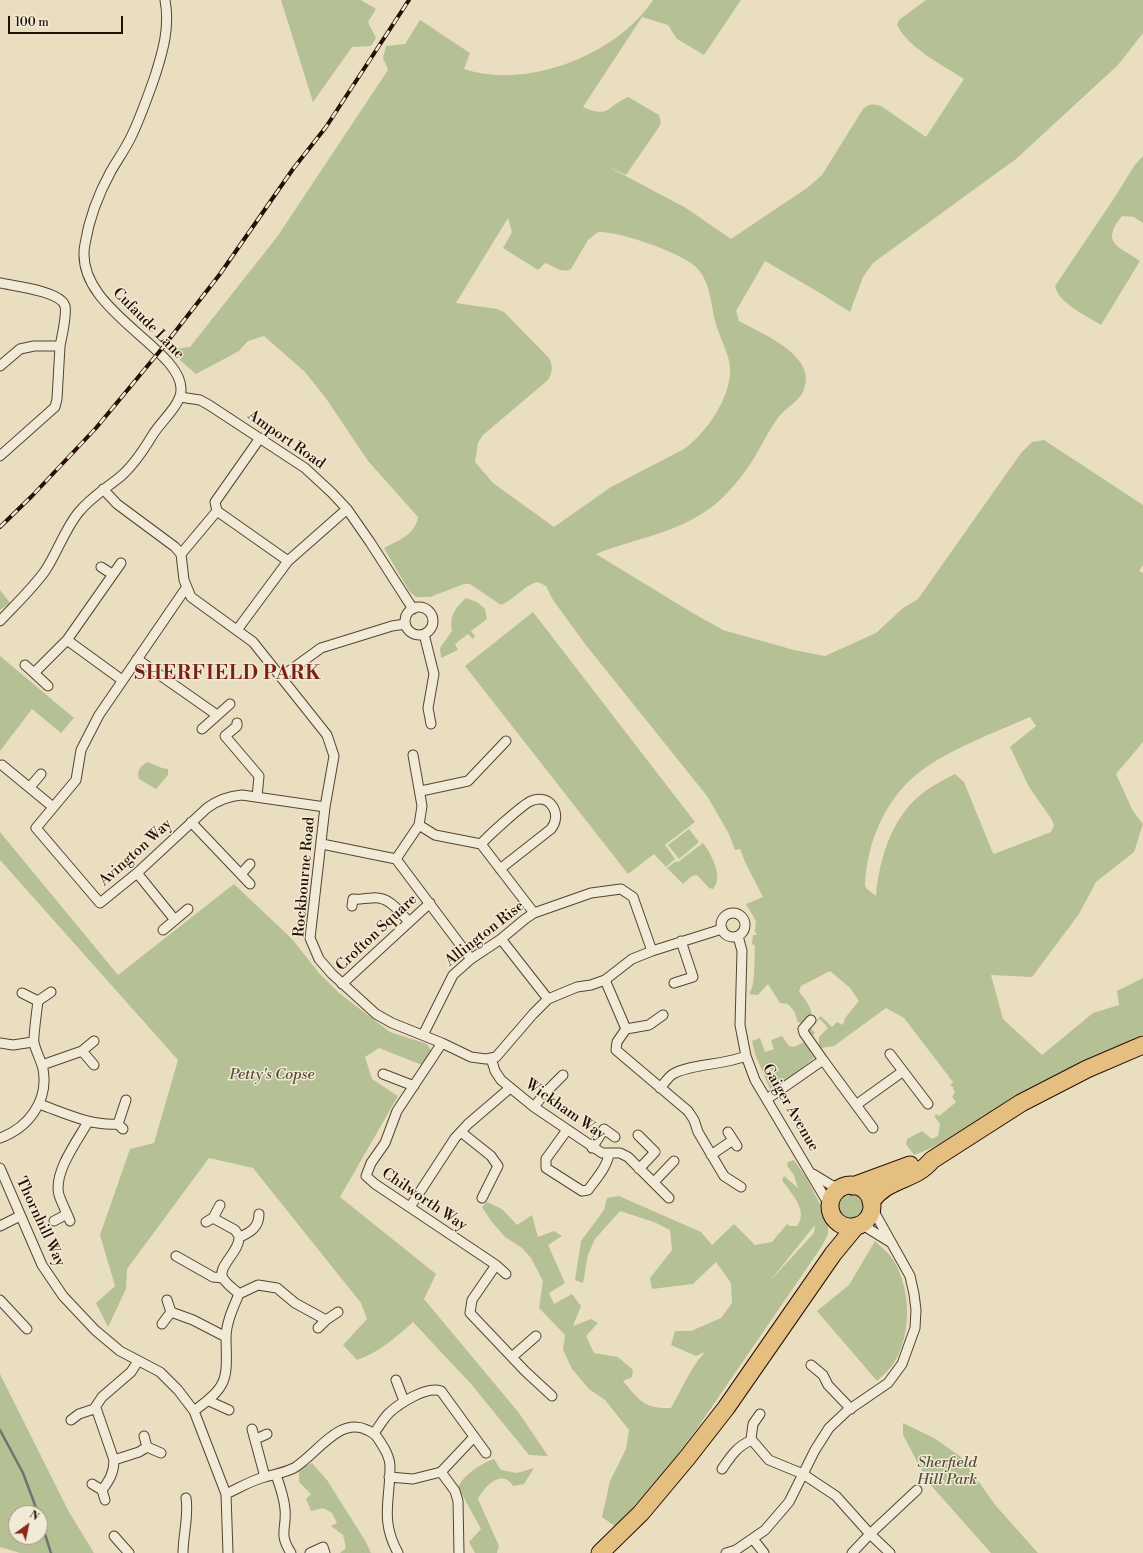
<!DOCTYPE html>
<html>
<head>
<meta charset="utf-8">
<style>
  body { margin:0 }
  #map { position:relative; width:1143px; height:1553px; overflow:hidden; background:#eadec1; font-family:"Libre Bodoni",serif }
  canvas { display:block }
  .north { position:absolute; left:8px; top:1505px; width:40px; height:40px; box-sizing:border-box; background:#f1ead7; border:1px solid #a19282; border-radius:50%; rotate:33deg; font-size:11px; font-weight:700; line-height:16px; text-align:center; color:#280e03 }
  .north::after { content:''; display:block; margin:auto; width:14px; height:18px; background:#8f2418; clip-path:polygon(50% 0,100% 100%,50% 72%,0 100%) }
  .scale { position:absolute; left:8px; top:16px; width:115px; height:18px; box-sizing:border-box; border:2px solid #280e03; border-top:0; padding-left:5px; font-size:12px; line-height:14px; white-space:nowrap; color:#280e03; -webkit-text-stroke:3px #f1ead7; paint-order:stroke }
</style>
</head>
<body>
<div id="map">
<canvas width="1143" height="1553"></canvas>
<div class="north">N</div>
<div class="scale">100 m</div>
</div>
<script>
const ctx = document.querySelector('canvas').getContext('2d');
ctx.lineJoin = 'round';
function fillPath(path, color) {
  ctx.fillStyle = color;
  ctx.fill(path, 'evenodd');
}
function stroke(path, color, width, dash) {
  ctx.strokeStyle = color;
  ctx.lineWidth = width;
  ctx.lineCap = dash ? 'butt' : 'round';
  ctx.setLineDash(dash || []);
  ctx.stroke(path);
}
function write(font, color, halo, rows, align = 'center') {
  ctx.font = font + ' "Libre Bodoni",serif';
  ctx.lineWidth = 3;
  ctx.setLineDash([]);
  ctx.textBaseline = 'middle';
  ctx.strokeStyle = halo;
  ctx.fillStyle = color;
  for (const [text, x, y, turn = 0] of rows) {
    ctx.save();
    ctx.translate(x, y);
    ctx.rotate((+turn || 0) * Math.PI / 180);
    ctx.textAlign = isNaN(turn) ? turn : align;
    if (halo) ctx.strokeText(text, 0, 0);
    ctx.fillText(text, 0, 0);
    ctx.restore();
  }
}
fillPath(new Path2D(`
  M281,0H361L376,9L368,22L376,38L371,46L352,47L313,102Z
  M653,0H741L704,55L677,39L668,25L642,17L583,107C610,119 607,106 628,97L659,115L661,123L657,130L626,175L605,165L686,208L731,239L807,188L822,175L863,109C869,103 873,104 881,106L926,137L964,79C944,66 907,47 897,25L899,20L926,0H1143V33L1118,65L1016,159L873,263L863,277L850,312L820,293L765,261L736,311L739,321C762,334 820,356 803,392C797,403 785,408 778,418C764,437 756,459 741,477C731,489 719,503 706,511C673,534 633,539 596,554L691,612L723,630L794,650L825,656L876,633L903,608L918,599L1021,453L1032,442L1044,440L1143,505V565L1139,571L1143,573V742L1116,774L1133,811L1143,824L1134,852L1096,882L1079,914L1032,977L991,975L1003,1019L1042,1055L1093,1013L1119,1005L1117,991L1143,978V1034L982,1117L981,1115V1120L934,1147L914,1155L906,1144L907,1139L922,1131L932,1139L938,1136L940,1124L934,1116L937,1114L939,1116L956,1102L952,1097L955,1092L953,1089L954,1088L950,1085L953,1082L904,1018L886,1008L834,1046L821,1048L819,1045V1037L828,1028L820,1019L810,1027L815,1033L812,1035L808,1034L806,1030L821,1016L832,1027L837,1022L843,1025L845,1018L859,1001L850,988L830,971L801,986L799,992C805,999 811,1006 812,1016L803,1024L798,1022L794,1011L788,1004L780,1003L768,984L758,995L749,994C756,986 754,957 755,946L752,944L753,935H757L755,932L756,921L746,904L763,897L745,862L740,849L735,850L728,832L707,796L585,644L553,600L546,586L538,582C524,585 515,599 501,605L470,584H464L430,597H416L409,591L384,548C399,540 415,535 418,517L368,461L325,397L305,372L264,336L248,341L239,351L196,374L168,350L190,347L277,237L388,70L383,58L386,46L405,44L420,20L470,53L464,69C527,90 617,55 653,0ZM508,218L512,232L503,248L538,270L545,263C555,266 561,274 571,269L588,240L598,232C619,231 683,253 697,268C710,282 711,303 715,321C719,335 726,348 729,361C736,391 707,433 684,449L611,487L554,527L493,483L475,462L478,443L483,435L548,380C553,371 553,367 549,358L504,312L497,309L456,303ZM1030,717L1036,726L1010,747L1029,787L1052,820L1054,825L1051,832L994,854L992,851L964,782L955,774C942,780 930,787 919,796C891,820 879,860 876,896L867,889L865,886C866,846 884,801 916,775C946,750 994,733 1030,717Z
  M1143,156V223L1134,217L1122,216C1100,243 1118,246 1140,261L1101,325C1086,315 1059,304 1055,286L1115,197L1134,166Z
  M0,590L10,603L0,610Z
  M466,598L477,602L485,609L487,619L471,631L475,636L473,639L468,634L455,644L458,650L441,658L440,648L452,631C449,616 455,608 466,598Z
  M533,612L695,822L665,845L675,859L666,867L654,854L628,874L465,666Z
  M0,656L74,718L61,733L32,709L0,751Z
  M148,762L162,768L168,769V775L156,789L139,779C136,771 141,765 148,762Z
  M689,829L699,842L679,859L668,845Z
  M0,832L118,975L234,884L292,939L319,973L339,993L390,1032L427,1044L431,1050L422,1065L379,1048L365,1057L372,1079L398,1096L340,1197L436,1274L424,1299L519,1413L548,1456L529,1455L471,1384L413,1322C394,1339 381,1351 357,1360L343,1345L367,1319L361,1303L253,1168L209,1158L127,1269L126,1289L108,1327L96,1303L115,1286L100,1235L130,1149L154,1143L178,1060L0,860Z
  M703,843C711,853 724,878 713,889L709,888L697,875L692,876L683,884L667,868L676,861L678,862Z
  M782,1036L789,1046L794,1047L804,1042L814,1058L787,1080L770,1089L755,1054L752,1041L760,1038L765,1052L774,1049L771,1040Z
  M794,1160L807,1179L828,1220V1234L822,1246L696,1430L665,1471L616,1527L602,1517L610,1481L626,1449L629,1430L605,1400L589,1389L572,1369L563,1350L565,1335L539,1308L543,1281L531,1258L522,1248L505,1237L491,1221L482,1207L487,1202L502,1209L517,1225L532,1215L538,1237L554,1231L562,1236L548,1245L565,1283L549,1293L554,1304L572,1294L581,1306L573,1326L591,1319L598,1323L586,1336L594,1353L618,1357L633,1370L632,1377L623,1381C639,1400 644,1409 671,1408C682,1389 690,1368 705,1352L696,1356L671,1345L675,1331H691L721,1318L732,1303L731,1283L716,1262L693,1284L652,1289L650,1278L672,1250L670,1230L654,1222L620,1211L595,1239L588,1255L583,1283L575,1280L581,1241L604,1210L607,1198L619,1196L701,1232L712,1245L734,1224L755,1245L772,1242L787,1224L790,1226H797C809,1210 791,1194 782,1180L784,1176L798,1188L794,1175L787,1166L788,1162ZM815,1225L814,1233L769,1282Z
  M836 1206a15 15 0 1 1 30 0a15 15 0 1 1-30 0Z
  M875,1241C881,1247 890,1254 894,1261C911,1291 912,1333 894,1363C890,1369 883,1375 877,1381L817,1311L849,1285Z
  M0,1374L69,1512L94,1553H20L0,1547ZM16,1513H40V1537H16Z
  M903,1423L934,1438L961,1457L996,1506L1038,1553H991L928,1482L903,1435Z
  M494,1459L501,1470L517,1473L534,1468L524,1484L513,1486C502,1468 484,1487 478,1499L499,1546L497,1553H475L469,1542L481,1529L458,1487C465,1474 480,1464 494,1459Z
  M312,1463L327,1480L366,1542L371,1553H340L346,1548L343,1535L331,1526L337,1523L332,1513L323,1508L311,1511L306,1499L311,1494L299,1482V1469Z`), '#b5c194');
stroke(new Path2D(`
  M0,1430L23,1473L38,1513
  M40,1519L51,1553`), '#6b766e', 2.5);
const street = new Path2D(`
  M0,283C14,286 61,291 65,306C67,315 62,336 60,346H34L20,349L0,366
  M180,397L200,400L209,405L305,468L332,493L347,509L370,542L413,609
  M260,438L215,502L217,511L288,561
  M0,456L55,407L57,399L60,346
  M103,489L117,504L175,547L181,554L184,580L191,597L253,642L327,735L334,756L325,807L310,938L319,959L332,974L376,1014L392,1023L442,1043L471,1057L486,1059L496,1057L533,1014L548,999L577,987L591,985L605,980L632,959L652,951L722,929
  M181,554L217,511
  M121,563L67,640L122,680
  M101,567L112,574
  M186,588L99,715L81,750L76,780L36,828L100,903L137,873L207,808C218,800 228,796 242,795L325,807
  M405 621a14 14 0 1 1 28 0a14 14 0 1 1-28 0Z
  M0,621C15,605 32,589 45,571C57,553 64,531 78,513C90,498 105,489 120,477C133,466 143,451 152,436C160,422 181,405 181,390C183,348 72,309 85,244C89,219 99,193 111,171C118,159 126,148 132,135C141,116 148,96 155,76C163,51 170,27 165,0
  M237,630L288,561L347,509
  M424,634L434,674L428,708L431,724
  M137,659L217,715
  M25,665L34,673L67,640
  M34,673L48,686
  M281,677L321,648L392,626L405,624
  M237,723V726L225,736L259,776L257,797
  M202,729L230,704
  M2,765L53,807
  M30,787L41,774
  M421,791L468,781L506,741
  M191,822L250,884
  M419,825L435,835L481,844L534,913
  M322,844L396,859L471,959
  M481,844C488,836 522,805 531,801C550,793 563,814 551,829L500,869
  M396,859L419,825L422,806L413,755
  M137,873L175,920L188,909
  M241,874L250,864
  M352,906L353,899C360,900 365,898 372,898C389,896 399,911 409,922
  M721 925a12 12 0 1 1 24 0a12 12 0 1 1-24 0Z
  M163,930L175,920
  M738,936L742,951L740,1025L746,1056L755,1080L831,1208
  M501,939L548,999
  M605,980L626,1029
  M674,983L693,977L681,941
  M342,984L430,903
  M22,993L38,1001L51,992
  M663,1015L649,1025L626,1029L617,1042L616,1050L688,1111L694,1120L698,1132L724,1176L741,1187
  M423,1035L453,975L471,959L501,939L525,919L534,913L591,893L621,889L633,897L652,951
  M0,1043L13,1045L33,1042
  M442,1043L397,1111L385,1143L371,1163L366,1176L375,1184L496,1265L506,1274
  M82,1051L94,1065
  M890,1054L928,1104
  M491,1058L495,1071L501,1080L534,1107L602,1153H620L628,1157L669,1198
  M823,1060L873,1128
  M42,1065L82,1051L94,1041
  M383,1074L414,1086
  M660,1088C664,1084 668,1077 673,1074C690,1064 724,1065 746,1056
  M767,1099L823,1060L804,1033L803,1029L811,1020
  M39,1104C65,1113 90,1126 118,1124L123,1129
  M856,1105L902,1072
  M534,1107L544,1094L563,1075
  M118,1124L126,1100
  M567,1130L546,1159V1168L582,1191L588,1190C596,1179 607,1167 609,1154
  M461,1132L491,1156L498,1166L482,1198
  M728,1132L737,1146
  M638,1135L655,1152L639,1169
  M0,1138C28,1128 49,1101 43,1069C41,1060 36,1052 34,1043C33,1039 37,1009 38,1001
  M592,1148L604,1129L615,1137
  M711,1155L733,1140
  M0,1168L42,1265L63,1296L95,1330L120,1351L160,1372L178,1390L194,1411L226,1494L228,1553
  M813,1174L831,1185L841,1188
  M654,1182L674,1161
  M410,1207L455,1138L468,1124L510,1088
  M213,1218L235,1230L239,1236C241,1251 216,1267 223,1278C226,1284 234,1289 239,1294
  M54,1221L67,1214
  M70,1221C67,1213 62,1204 59,1195C53,1173 77,1141 88,1122
  M206,1222L213,1218L220,1205
  M861,1224L890,1242
  M0,1226L20,1216
  M240,1237C251,1232 259,1227 259,1214
  M176,1256L213,1277L223,1278
  M496,1265L472,1300L470,1313L525,1371L552,1396
  M0,1300L27,1329
  M171,1312L193,1320L226,1337
  M162,1324L171,1312L167,1300
  M318,1328L326,1320L338,1312
  M512,1357L536,1336
  M811,1365L823,1375L828,1385L851,1409
  M396,1380L404,1401
  M209,1401L229,1410
  M96,1408L114,1460C114,1473 109,1481 102,1490
  M194,1411C229,1385 227,1380 226,1338C226,1323 233,1308 239,1294L258,1285L277,1288L295,1303L326,1320
  M760,1414L753,1424L751,1439L769,1460L803,1474L836,1496L870,1534L917,1490
  M71,1420L79,1414L94,1409L102,1397L131,1372L138,1361
  M252,1429L265,1477
  M374,1433C379,1427 383,1419 389,1413C400,1403 426,1386 441,1391L486,1453
  M144,1436L147,1447
  M256,1439L267,1434
  M114,1460L139,1452L147,1447L161,1453
  M722,1469C731,1456 737,1446 752,1440
  M441,1472L455,1491L458,1501L459,1553
  M276,1475C280,1486 284,1497 285,1509C287,1529 278,1533 291,1553
  M389,1477L413,1479L441,1472L474,1437
  M92,1484L102,1490L105,1500
  M226,1494C239,1488 252,1480 265,1477C275,1474 284,1473 294,1468C316,1455 339,1416 367,1430C371,1432 374,1433 377,1437C383,1446 390,1456 390,1467C390,1502 380,1520 398,1553
  M114,1536L129,1553
  M753,1539L764,1553
  M183,1553C183,1535 189,1515 186,1498
  M310,1553L323,1547L325,1553
  M726,1553L736,1550L765,1530L789,1502L815,1450L829,1428L847,1411L888,1383L902,1364L915,1328L916,1310L914,1294L910,1276L872,1208
  M852,1553L870,1534L890,1553`);
const highway = new Path2D(`
  M830 1206a21 21 0 1 1 42 0a21 21 0 1 1-42 0Z
  M853,1186L910,1165
  M871,1202C888,1177 914,1182 932,1160L1021,1103L1087,1069L1143,1045
  M600,1553L641,1513L687,1458L726,1408L833,1254L856,1226`);
stroke(street, '#584232', 11);
stroke(highway, '#280e03', 19);
stroke(street, '#f1ead7', 9);
stroke(highway, '#e5bf80', 17);
const rail = new Path2D(`
  M0,527L32,496L96,428L164,346L220,274L293,169L326,127L409,0`);
stroke(rail, '#280e03', 4);
stroke(rail, '#f1ead7', 2.5, [8]);
write('15px', '#280e03', '#f1ead7', [
  ["Cufaude Lane",148,324,45],
  ["Amport Road",286,440,35],
  ["Avington Way",136,853,-42],
  ["Rockbourne Road",305,877,-85],
  ["Crofton Square",377,933,-43],
  ["Allington Rise",485,934,-38],
  ["Gaiger Avenue",790,1108,60],
  ["Wickham Way",565,1110,35],
  ["Chilworth Way",424,1200,34],
  ["Thornhill Way",40,1222,65]
]);
write('italic 15px', '#594d36', '#f1ead7', [
  ["Petty's Copse",272,1075],
  ["Sherfield",947,1463],
  ["Hill Park",947,1480]
]);
ctx.letterSpacing = '1px';
write('bold 19px', '#7a1f14', '#f1ead7', [
  ["SHERFIELD PARK",228,674]
]);
ctx.letterSpacing = '0px';
</script>
</body>
</html>
